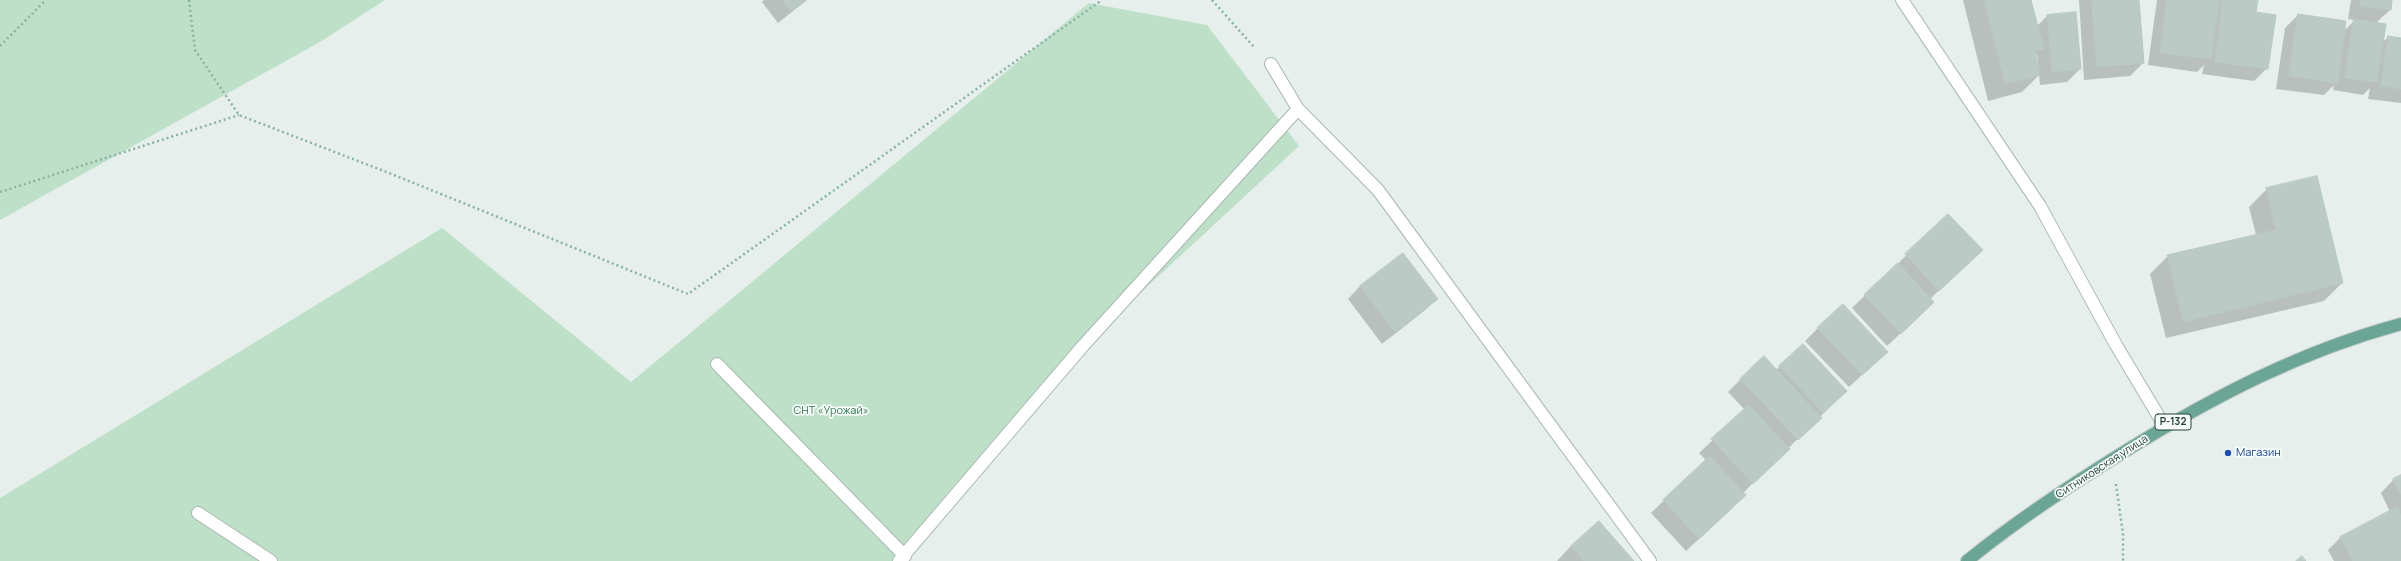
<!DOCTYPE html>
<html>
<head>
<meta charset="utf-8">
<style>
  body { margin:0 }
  canvas { display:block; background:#e6efeb }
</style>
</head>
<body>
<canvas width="2401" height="561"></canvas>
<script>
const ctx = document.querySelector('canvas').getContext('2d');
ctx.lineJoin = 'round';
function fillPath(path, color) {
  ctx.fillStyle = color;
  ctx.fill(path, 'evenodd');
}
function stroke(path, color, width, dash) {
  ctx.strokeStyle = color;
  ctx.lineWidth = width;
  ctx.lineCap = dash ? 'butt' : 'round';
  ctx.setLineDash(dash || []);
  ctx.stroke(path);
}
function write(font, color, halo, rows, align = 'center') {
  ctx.font = font + ' Manrope,sans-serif';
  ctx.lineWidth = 3.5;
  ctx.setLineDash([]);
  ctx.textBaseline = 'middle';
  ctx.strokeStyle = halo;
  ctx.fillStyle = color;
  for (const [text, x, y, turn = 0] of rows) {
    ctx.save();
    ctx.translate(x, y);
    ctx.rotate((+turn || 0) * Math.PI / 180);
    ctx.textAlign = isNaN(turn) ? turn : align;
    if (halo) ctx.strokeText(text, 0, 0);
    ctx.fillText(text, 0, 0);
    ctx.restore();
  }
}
fillPath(new Path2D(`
  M0,0H385L320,42L0,220Z
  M1089,3L1207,25L1299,146L1082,347L899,561H0V498L442,228L631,382Z`), '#bfe0c8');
fillPath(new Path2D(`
  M764,0H807L778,23L762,2Z
  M1963,0H2030L2037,26L2047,16L2080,69L2067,82L2040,85L2039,75L2022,92L1988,101ZM2037,54L2038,62H2036L2035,56Z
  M2079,0H2138L2143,63L2130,76L2084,80Z
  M2157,0H2257L2255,13L2267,68L2254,81L2202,74L2204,65L2197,72L2148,65Z
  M2351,0H2391L2390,10L2376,23L2382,43L2388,37L2401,39V103L2368,99L2370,88L2363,95L2333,90L2334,85L2324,95L2276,89L2285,28L2298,15L2344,31L2355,20L2348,19Z
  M2267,189L2342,283L2324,301L2166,338L2150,274L2168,256L2256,235L2249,207Z
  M1948,215L1968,263L1930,299L1920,315L1887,346L1852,308Z
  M1360,286L1437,298L1424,311L1382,344L1348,299Z
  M1818,328L1874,364L1849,387L1805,341Z
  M1780,366L1833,404L1743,493L1732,508L1686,551L1651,513L1706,460L1699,453L1745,410L1728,392L1741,379L1776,370Z
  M2401,476V561H2334L2328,550L2341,537L2390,512L2381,493L2393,480Z
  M1571,546L1632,561H1557Z`), '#0003');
const building = new Path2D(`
  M783,0H805L791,11Z
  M1984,0H2031L2044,49L2035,51L2040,75L2006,84Z
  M2092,0H2139L2144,63L2097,67Z
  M2167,0H2219L2211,59L2160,53Z
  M2223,0H2258L2256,12L2276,15L2268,69L2215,62Z
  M2361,0H2392L2391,10L2360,6Z
  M2076,12L2081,69L2052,72L2047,15Z
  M2298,14L2346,21L2338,83L2289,76Z
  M2354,19L2386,24L2377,82L2345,78Z
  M2388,36L2401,38V89L2381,86Z
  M2317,176L2343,283L2183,322L2167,255L2276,230L2266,188Z
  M1948,214L1983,250L1939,291L1905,254Z
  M1403,253L1438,299L1395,332L1360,286Z
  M1898,263L1934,302L1901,334L1864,295Z
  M1843,304L1888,352L1862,375L1817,328Z
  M1803,344L1847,391L1823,413L1779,366Z
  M1764,356L1822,418L1798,440L1740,379Z
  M1749,405L1790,449L1753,484L1711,439Z
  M1710,456L1746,495L1699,539L1663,500Z
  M2401,475V495L2393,479Z
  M2397,507L2401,515V561H2353L2340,537Z
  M1599,521L1634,561H1584L1571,546Z
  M2302,556L2306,561H2296Z`);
fillPath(building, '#bbcac4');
stroke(building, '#b8c9c2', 1);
const service = new Path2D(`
  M1902,0L2040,206L2116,345L2165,427
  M1271,64L1298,109L1378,190L1650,561
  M717,364L905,556
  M198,513L271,561
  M899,561L1082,347L1298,109`);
const primary = new Path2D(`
  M1967,561C2017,520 2072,484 2127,450C2215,396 2301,351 2401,324`);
stroke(service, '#a8b8b2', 14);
stroke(primary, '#c2cac8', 14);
stroke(new Path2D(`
  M189,0L195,50L239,115L389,173L688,294L1102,0
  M1212,0L1254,47
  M0,46L46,0
  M0,192L239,115
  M2116,484L2123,534V561`), '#86b3a5', 2.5, [2, 3]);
stroke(service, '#fff', 12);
stroke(primary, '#6aa596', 12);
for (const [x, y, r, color] of [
  [2228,453,4,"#1a4fb4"]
]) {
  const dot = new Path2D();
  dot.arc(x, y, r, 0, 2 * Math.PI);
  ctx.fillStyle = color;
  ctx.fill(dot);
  stroke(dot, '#f7fbf9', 1.5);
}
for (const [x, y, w] of [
  [2173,422,36]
]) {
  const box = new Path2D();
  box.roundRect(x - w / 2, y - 8, w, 16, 3);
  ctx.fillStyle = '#f7fbf9';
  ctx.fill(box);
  stroke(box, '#24423a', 1);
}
write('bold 10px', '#24423a', null, [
  ["Р-132",2173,422]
]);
write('11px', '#2d7a4b', '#f7fbf9', [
  ["СНТ «Урожай»",831,411]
]);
write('11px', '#164399', '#f7fbf9', [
  ["Магазин",2236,453]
], 'left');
write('11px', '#24423a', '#f7fbf9', [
  ["Ситниковская улица",2102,467,-33]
]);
</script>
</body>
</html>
